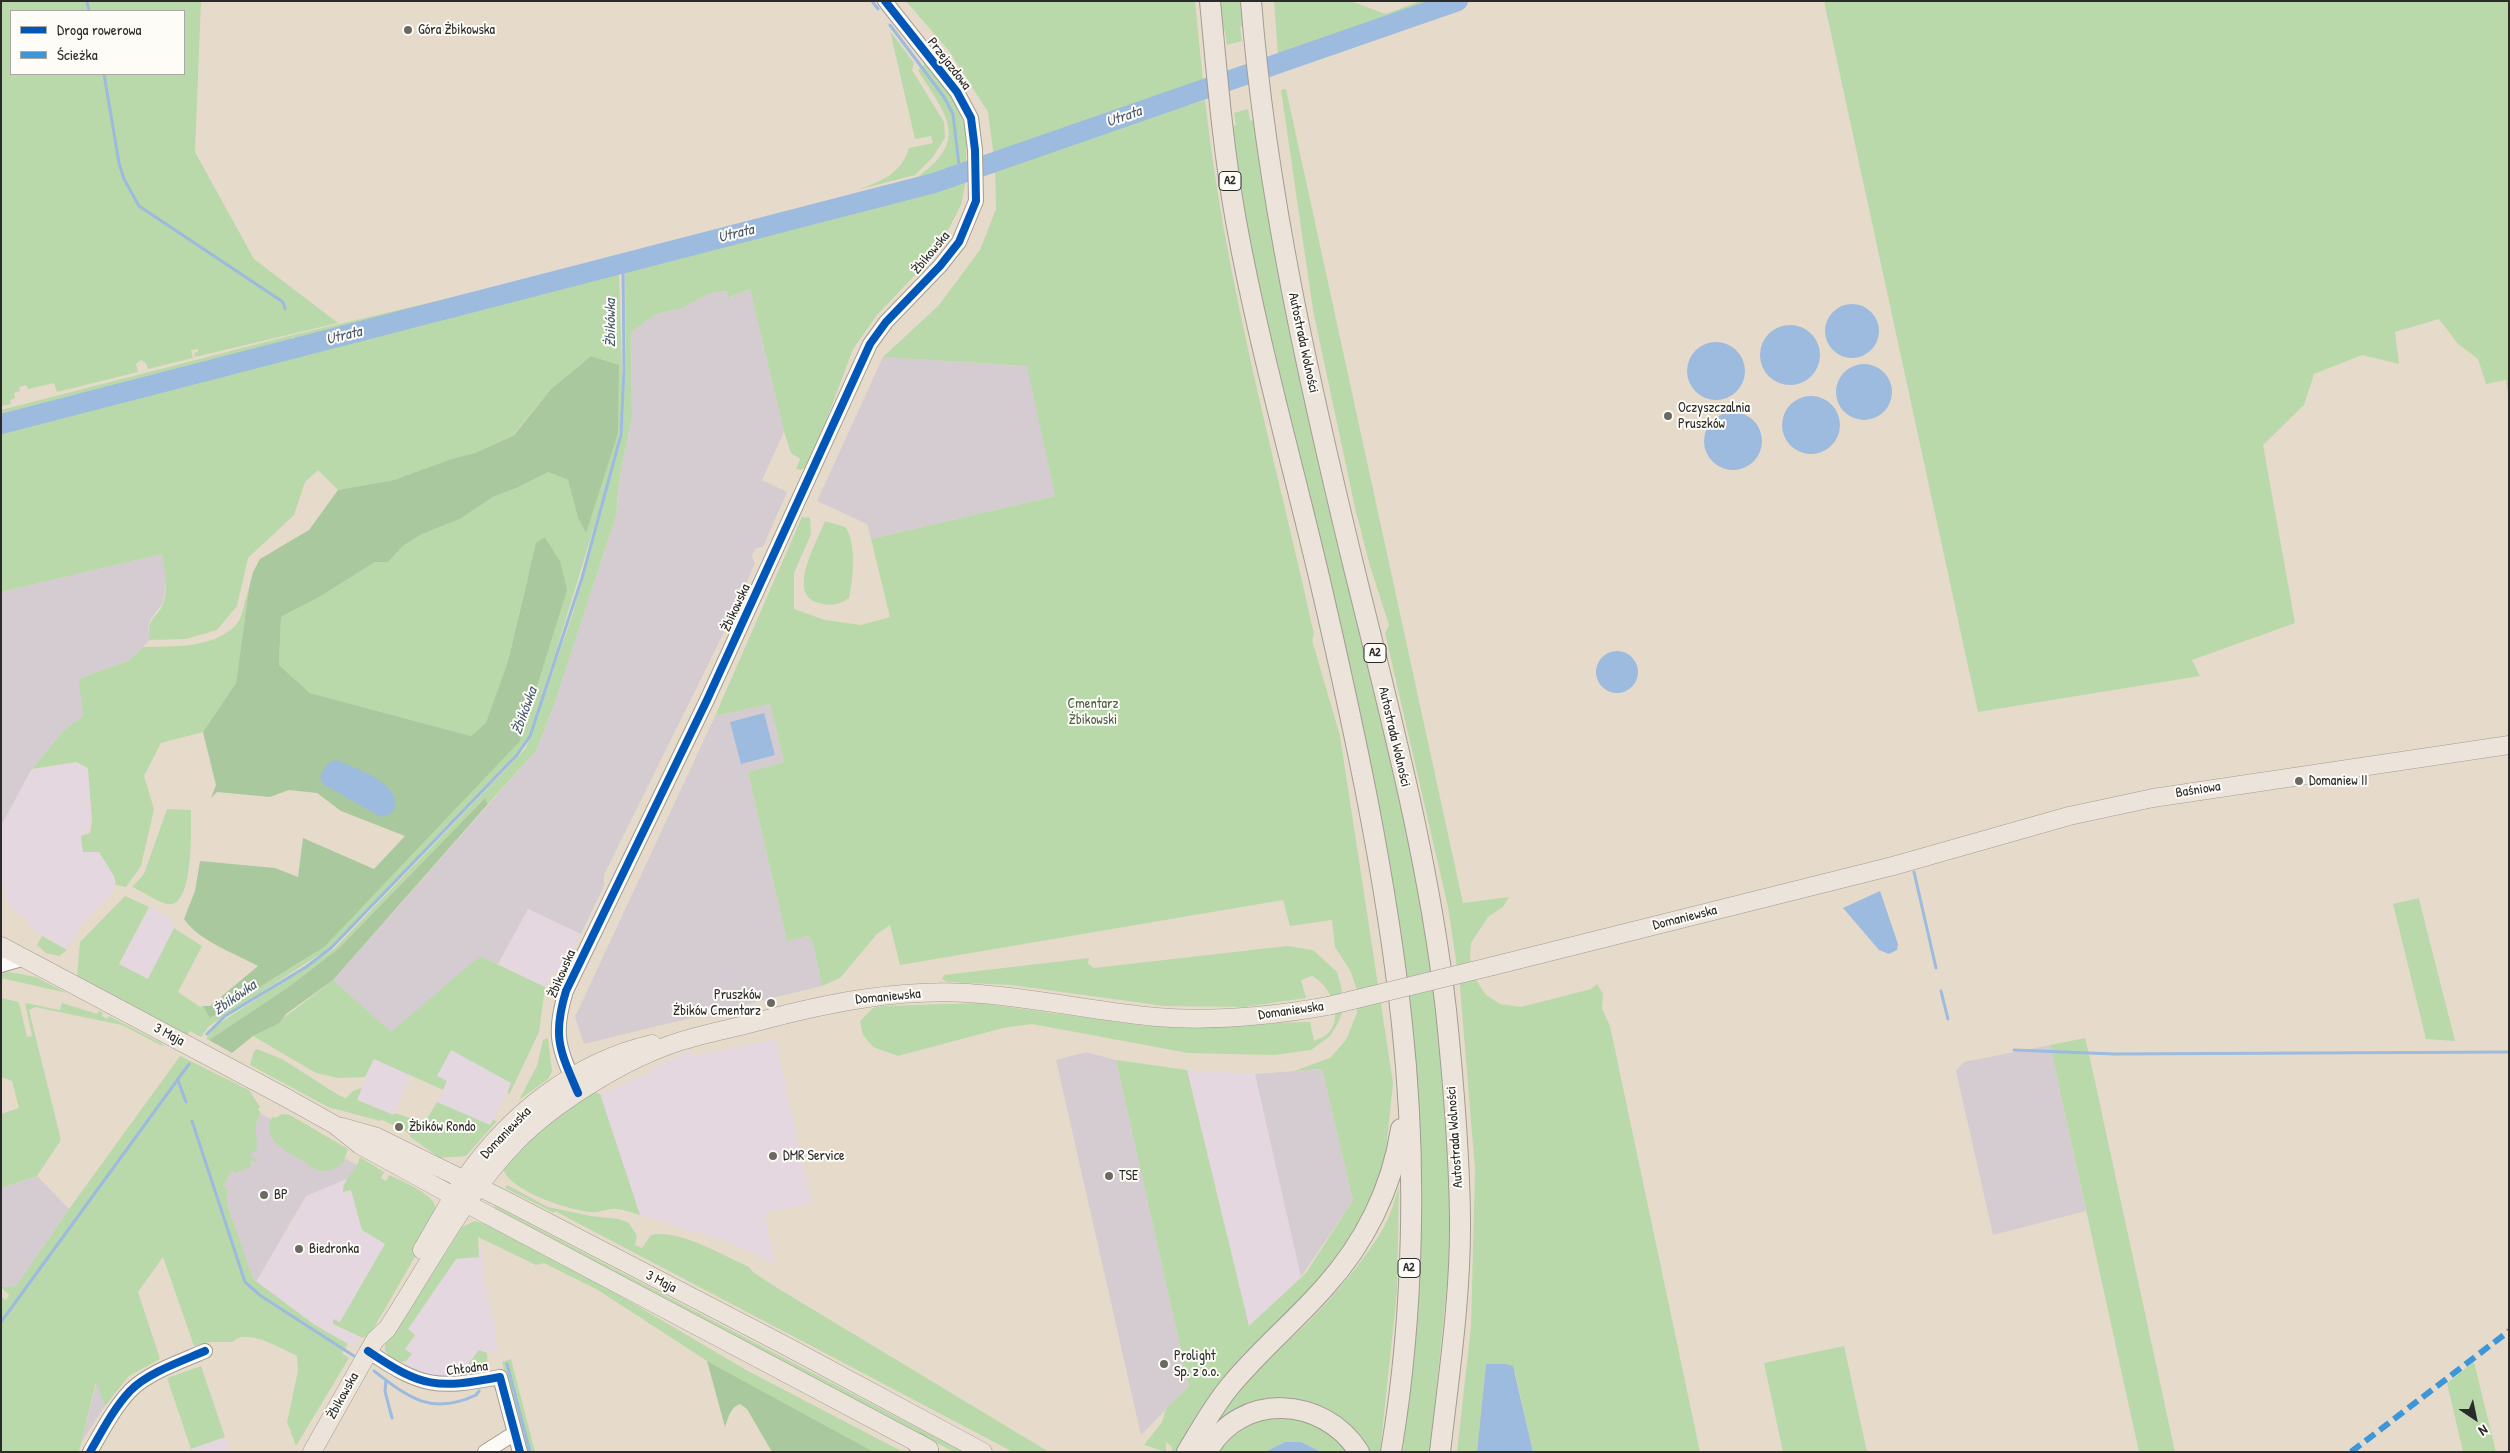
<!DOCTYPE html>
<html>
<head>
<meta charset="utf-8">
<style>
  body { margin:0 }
  #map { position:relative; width:2510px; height:1453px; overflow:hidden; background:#e6dbca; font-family:"Patrick Hand",sans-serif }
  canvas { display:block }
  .frame { position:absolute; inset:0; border:2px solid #2b2b2b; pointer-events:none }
  .legend { position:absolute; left:10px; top:10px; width:175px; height:65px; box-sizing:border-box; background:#fdfcf7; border:1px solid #a9a8a5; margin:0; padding:6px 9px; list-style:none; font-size:15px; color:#2b2b2b }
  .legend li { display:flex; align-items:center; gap:10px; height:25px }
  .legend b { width:25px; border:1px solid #a9a8a5 }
  .north { position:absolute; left:2450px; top:1393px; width:50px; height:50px; -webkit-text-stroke:4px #fdfcf7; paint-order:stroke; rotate:146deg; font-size:14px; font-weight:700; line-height:20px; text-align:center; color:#2b2b2b }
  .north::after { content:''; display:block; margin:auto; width:18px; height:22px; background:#2b2b2b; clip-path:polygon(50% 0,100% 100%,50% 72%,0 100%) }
</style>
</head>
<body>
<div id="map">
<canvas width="2510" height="1453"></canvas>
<div class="frame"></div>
<ul class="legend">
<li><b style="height:6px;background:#0057b8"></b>Droga rowerowa</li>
<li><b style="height:6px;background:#3c96d7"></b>Ścieżka</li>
</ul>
<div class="north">N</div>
</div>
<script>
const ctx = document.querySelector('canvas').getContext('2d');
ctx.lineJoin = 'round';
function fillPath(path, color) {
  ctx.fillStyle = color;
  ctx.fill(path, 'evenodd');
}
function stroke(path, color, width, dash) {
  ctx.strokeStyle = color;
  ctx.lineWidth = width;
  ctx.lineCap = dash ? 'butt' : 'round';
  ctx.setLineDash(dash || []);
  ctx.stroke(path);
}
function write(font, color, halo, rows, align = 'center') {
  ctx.font = font + ' "Patrick Hand",sans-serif';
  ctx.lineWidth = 4;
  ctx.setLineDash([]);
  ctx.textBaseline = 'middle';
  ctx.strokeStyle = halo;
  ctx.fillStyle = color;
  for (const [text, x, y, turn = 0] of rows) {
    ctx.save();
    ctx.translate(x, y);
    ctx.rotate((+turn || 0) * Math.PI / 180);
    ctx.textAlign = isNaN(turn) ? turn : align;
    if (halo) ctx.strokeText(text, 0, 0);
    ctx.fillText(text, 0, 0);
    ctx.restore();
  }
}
fillPath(new Path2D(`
  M77,762L88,768L92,821L83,852H99L114,876L116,885L112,893L82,924L67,950L33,930L25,917L15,913L8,901L1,882V826L31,770Z
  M149,907L171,919L174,928L148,980L119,964Z
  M528,909L581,934L562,971H558L552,975L545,987L498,964Z
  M775,1039L812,1203L765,1213L775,1264L731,1243L640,1215L600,1094L636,1079L638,1075L650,1074L652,1068L692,1050L694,1056Z
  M451,1050L512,1083L490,1125L437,1102L443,1090L437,1076Z
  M374,1058L411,1074L394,1115L357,1100Z
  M1187,1070L1255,1074L1301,1277L1249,1327Z
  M357,1165L415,1196L423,1228L355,1347L315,1325L256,1282L307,1196L349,1178Z
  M478,1248H482L484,1280L496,1331L495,1338L498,1351L489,1353L479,1350L465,1368L466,1378L437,1379L403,1367L412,1354L405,1349L415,1336L408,1329L456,1259L479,1257Z
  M225,1437L230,1452H191V1449Z`), '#e5d7df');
fillPath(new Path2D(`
  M750,289L784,432L762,480L787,492L763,547L756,548L753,553L752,557L755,563L735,610L604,875V886L581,934L528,909L498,964L480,957L391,1033L333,980L536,751L555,702L616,516L619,480L632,417L631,332L656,314L683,308L710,293L727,291L729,298Z
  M883,357L1028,366L1055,496L871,539L867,524L817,501Z
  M162,554L167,576L163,603L150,620L148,629L150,640L128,661L83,677V716L65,729L31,770L1,826V592Z
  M770,704L784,762L748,772L787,941L808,936L813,943L822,986L584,1044L575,1017L715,716Z
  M2050,1045L2086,1211L1993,1235L1956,1071L1964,1062Z
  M1086,1052L1116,1060L1189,1386L1141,1435L1056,1060Z
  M1322,1069L1353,1200L1301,1277L1255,1074Z
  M250,1108L357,1165L349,1178L306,1196L256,1282L251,1276L228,1207L227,1189L223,1186L234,1146Z
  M37,1176L69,1209L16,1286L1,1287V1188Z
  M97,1381L105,1406L81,1443Z`), '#d5ccd2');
fillPath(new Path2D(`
  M1,1H201L195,152L254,259L338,323L195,357L194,353L198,352V349L191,350L193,358L148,369L146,363L141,360L136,364L138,372L57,392L54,383L28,389L26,385L19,387L20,391L14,393L15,398L10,400L11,404L1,406ZM11,11H184V74H11Z
  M906,1H1195L1203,81L1187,87L1190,105L1205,100C1225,281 1275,457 1314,634L1312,640L1340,736L1393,1083L1384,1170L1365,1218L1342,1254L1207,1401L1176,1452H1173L1171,1446L1166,1442V1452L1144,1445L1162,1422L1166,1409L1189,1386L1116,1060L1187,1070L1249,1326L1306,1273L1353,1200L1322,1069L1294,1071L1330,1058L1346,1040L1357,1013V990L1350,970L1335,947L1332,920L1290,926L1283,900L900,965L890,925L877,934L840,978L822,986L813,943L808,936L787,941L748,772L784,762L770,704L715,716L802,517L810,518L811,534L794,573V609L825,620L861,625L890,617L871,539L1055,496L1027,366L883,357L939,305L980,250L996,209L995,167L988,112L949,51Z
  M1216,1H1244L1246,25L1240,27L1242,41L1227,45L1225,31L1219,32Z
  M1274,1H1350L1386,14L1420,1H1445L1278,56Z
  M1824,1H2509V402L2506,380L2486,384L2478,359L2458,344L2439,319L2395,332L2399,364L2362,355L2314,374L2304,405L2263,445L2295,623L2192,660L2200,676L1978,712Z
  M890,31L914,63L912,70L944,122L945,138L932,158L915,175L857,190C880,182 902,173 909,148L933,143L931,136L915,139Z
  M926,63C943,83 960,103 965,130C967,142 966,154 966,166L893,189L302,341L292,337L289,345L1,418V410L297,334L504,285L916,178C972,139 945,115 918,70Z
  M1286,89L1463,903L1509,897L1503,907L1488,917L1471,943L1470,958L1477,981L1485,994L1500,1004L1521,1007L1591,989L1597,984L1603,994L1602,1009L1610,1026L1700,1452H1533L1515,1373L1486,1365L1477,1452H1457L1471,1327L1475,1170L1460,987L1448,907L1385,633L1389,625L1370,566L1355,508L1313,310L1281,90Z
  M1248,109L1250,121L1257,119L1392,761L1424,918L1439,1011L1451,1191L1448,1276L1430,1452H1403L1421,1262L1419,1143L1413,1042L1256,283L1230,127L1236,125L1234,113Z
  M967,176L961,205L946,234L916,274L877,315L853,349L826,421L805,467L801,470L796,469L800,459L791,453L784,432L750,289L728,298L727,291L710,293L683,308L656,314L631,332L632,417L619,480L616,516L555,702L536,751L488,804L485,798L338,949L287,988L209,1040L206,1039L215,1026L334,949L526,748L573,613L622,437L626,366L625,270L890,201Z
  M619,272L623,403L617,452L553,661L527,740L519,752L331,947L209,1026L201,1037L190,1031L187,1035L77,977L80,942L125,896L149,907L119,964L148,979L174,928L202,946L178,992L200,1007L203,1006L210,1017L302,961L532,708L542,665L560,561L545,537L527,580L508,661L486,724L471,736L310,693L279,665L281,617L321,596L375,562H388L403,546L422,534L460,519L493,497L519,487L548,472L568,480L578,518L586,532L619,365L591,356L551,389L513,435L475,453L451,459L394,480L338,490L318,470L305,482L294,515L248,558L237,606L217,630L186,639L150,640C145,616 159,619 164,601C168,585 165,570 162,554L1,592V431Z
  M825,521L845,527C857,541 853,581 849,598C840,605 829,606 819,603C785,595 818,540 825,521Z
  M249,588L236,683L203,732L161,743L144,776L154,809L141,866L126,887L116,885L114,876L99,852H83L81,836L90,833L92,821L88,768L76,762L32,769L65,729L83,716L79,681L83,677L128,661L143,647C172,646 213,649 236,625C243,617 245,599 249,588Z
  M167,809L191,810C191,826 194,909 168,904C159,903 142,891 132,887L144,874Z
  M2419,898V899L2455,1041L2426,1039L2393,904Z
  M42,936L67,950L59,956L46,953L37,945Z
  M1287,946L1313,950L1337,972L1341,986L1344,1007L1338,1023L1330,1036L1311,1050L1274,1055L1188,1053L1032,1024L1003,1028L898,1056L873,1047L863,1035L860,1021L873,1008L883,1006L979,1003L1147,1026L1310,1022L1314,1041C1317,1039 1322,1038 1325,1036C1346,1021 1331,985 1312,976L1301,980L1306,998L1244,1007L1164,1006L1011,985L947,982L942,979L944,975L1089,958L1088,964L1094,968Z
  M480,956L545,987L539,1032L509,1095L508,1091L511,1083L451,1050L437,1076L447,1081L443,1090L374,1059L365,1077L338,1078L316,1073L253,1036C282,1021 307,1000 333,980L391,1032Z
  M9,972L36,977L67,993L1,978V973Z
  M1,998L19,1002L27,1037L32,1036L25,1003L60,1010L62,1003L97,1014L99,1011L103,1013L102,1016L107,1019L109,1016L163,1044L162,1046L122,1025L35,1007L29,1010L61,1140L37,1176L1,1188V1114L19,1108L12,1081L1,1077Z
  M548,1038L552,1072L548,1079L519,1100L537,1066L543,1040Z
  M2085,1038L2091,1063L2175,1452H2139L2050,1045Z
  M257,1049L282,1059L340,1096L346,1098L353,1091L362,1088L357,1100L394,1115L395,1113L426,1123L430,1132L428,1117L437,1102L490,1125L493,1120L497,1121L466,1156L440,1158L410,1137V1135L397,1125L396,1127L381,1119L380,1121L328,1107L250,1065L254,1051Z
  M180,1056L249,1090L260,1107L258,1110L261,1112C250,1131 260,1138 256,1152L253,1151L250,1157L256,1159L258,1154L256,1163L252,1160L249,1163L252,1166L236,1173L232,1170L223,1186L227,1188L228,1207L253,1279L315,1325L348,1344L342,1353L349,1358L296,1446L287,1422L298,1371L297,1356C282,1349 245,1327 233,1342H210L194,1346L163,1257L138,1292L160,1359L129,1376L105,1406L96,1382L79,1452H1V1297L6,1300L9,1295L1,1287L16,1286L69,1209Z
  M590,1091L600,1094L640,1215C633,1213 625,1210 617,1209C609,1208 599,1213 591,1212C568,1210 510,1191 503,1169L539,1128Z
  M282,1114L290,1115L348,1149L343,1163C338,1167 332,1171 325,1171C317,1172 308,1164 301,1160C286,1151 261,1139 272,1117L275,1118Z
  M360,1157L384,1172L381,1178L386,1181L389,1175C400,1180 433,1194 435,1206C436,1211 435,1217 435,1222L371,1333L363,1338L333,1324V1319L340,1322L385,1244L362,1230L351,1190L343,1192C343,1178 357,1171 360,1157Z
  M507,1185L548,1207L591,1216L619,1219L629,1223L637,1236L635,1245L642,1248L651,1235C678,1228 724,1256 749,1267L754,1273L779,1289L1049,1452H1013L555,1211L554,1213L505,1188Z
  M1399,1186L1397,1292L1380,1452H1368L1290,1401L1208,1440C1226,1390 1273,1357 1310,1320C1334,1296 1368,1256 1385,1225C1391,1213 1395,1199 1399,1186Z
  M495,1206L963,1452H954L548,1239L493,1209Z
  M475,1221L485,1224L487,1221L612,1291L748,1371L903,1452H874L707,1361L598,1290L544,1263L536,1265L478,1237L479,1257L456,1259L408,1329L415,1335L405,1349L412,1354L406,1361L401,1362L388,1358L389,1356L385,1350V1343L419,1295L462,1227Z
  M1844,1346L1867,1452H1783L1764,1363Z
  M479,1350L487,1353L488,1369L483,1374L466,1375L465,1368Z
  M511,1359L535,1452H525L502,1362Z
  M2474,1362L2496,1452H2463L2447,1383Z
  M201,1366L225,1437L191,1449L167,1378Z
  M1295,1416L1330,1430L1350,1452H1321L1301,1442H1285L1265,1452H1218C1245,1419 1255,1419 1295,1416Z`), '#b9d9aa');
fillPath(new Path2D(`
  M591,356L619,365L618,433L586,533L578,518L568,480L548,472L519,487L493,497L460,519L422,534L403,546L388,562H375L321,596L281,617L279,665L310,693L471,736L486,723L508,661L536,543L545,537L560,561L567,590L520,741L324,947L210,1018L203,1006H210L258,966C234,953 199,941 184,919L195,891L200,861L275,868L298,877L303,838L374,869L405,836L341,811L317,793L289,790L270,797L217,792L211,798L216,785L203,732L236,683L249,588L253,572L260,559L309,530L338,490L394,480L451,459L475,453L514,435L551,389Z
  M485,798L488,804L333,980L286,1014L279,1023L253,1036L232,1053L209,1040L287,988L338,949Z
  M707,1361L874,1452H772L747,1409L740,1404C730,1407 728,1419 725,1427Z`), '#aac89e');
fillPath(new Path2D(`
  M1825 331a27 27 0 1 1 54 0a27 27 0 1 1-54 0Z
  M1760 355a30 30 0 1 1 60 0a30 30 0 1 1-60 0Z
  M1687 371a29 29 0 1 1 58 0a29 29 0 1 1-58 0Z
  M1836 392a28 28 0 1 1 56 0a28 28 0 1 1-56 0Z
  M1782 425a29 29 0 1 1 58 0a29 29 0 1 1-58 0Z
  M1704 441a29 29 0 1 1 58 0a29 29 0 1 1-58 0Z
  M1596 672a21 21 0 1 1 42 0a21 21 0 1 1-42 0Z
  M764,713L775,755L741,764L730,722Z
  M336,760C353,767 398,782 395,805C394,813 388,815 381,817L323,784L320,778C323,769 327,762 336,760Z
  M1880,891L1898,944L1897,950L1889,954L1879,950L1843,908Z
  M1486,1364H1505L1513,1366L1533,1452H1477Z
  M1285,1442H1301L1321,1452H1265Z`), '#9dbadf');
stroke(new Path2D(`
  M87,1L89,11
  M872,1L878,9
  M890,25L944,97L953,114L960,174
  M104,74L119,163L124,179L139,206L283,302L285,309
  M1914,872L1936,968
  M1941,991L1948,1019
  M207,1034L225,1016L306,967L331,948L517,755L530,736L582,578L621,435L624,370L623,264
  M2014,1050L2114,1054L2509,1052
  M178,1080L186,1102
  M192,1121L245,1282L261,1296L354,1356
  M1,1322L189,1064
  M507,1364L530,1452
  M374,1371C409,1398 432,1416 476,1395L479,1391
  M475,1373L476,1369L485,1367
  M386,1380L385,1391L392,1418`), '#9dbadf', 3);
stroke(new Path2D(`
  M1,424L934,183L1458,1`), '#9dbadf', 20);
const minor = new Path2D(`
  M1,965L25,958
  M575,1085C558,1046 553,1033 566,991L707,700L870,344L886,322L940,266L959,242L976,201L975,150L971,118L957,92L885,1
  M368,1351C422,1388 437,1389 500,1377L520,1452
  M90,1452C102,1431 114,1408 130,1391C147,1373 182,1361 205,1351
  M485,1452L515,1433`);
const major = new Path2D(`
  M1,946L283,1096L335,1125L360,1145L486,1214L929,1449
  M1493,966L1893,866L2069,816L2153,798L2509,745
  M342,1127L377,1137L503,1199L786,1346L983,1452
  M422,1250C436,1227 448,1203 463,1181C507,1116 574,1062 652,1044
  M312,1452L375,1340L387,1329C428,1266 463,1197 516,1142C555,1102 627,1058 681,1041C707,1033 734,1028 760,1021C827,1003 898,989 968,993C1031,997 1093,1011 1156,1017C1214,1022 1271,1016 1328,1006`);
const highway = new Path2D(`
  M1210,1C1217,75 1223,149 1236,221C1258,343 1292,461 1320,581C1354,728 1386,875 1402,1024C1417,1162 1414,1316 1391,1452
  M1251,1C1266,193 1309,382 1354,568C1390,714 1429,860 1446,1010C1453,1078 1459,1148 1460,1216C1461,1295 1449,1374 1440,1452
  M918,1444L928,1452
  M1187,1452C1201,1429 1214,1405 1231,1385C1260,1350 1294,1322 1324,1288C1364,1244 1392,1189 1401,1129
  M1207,1452C1240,1391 1324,1396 1359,1452`);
stroke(minor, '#a29c92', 16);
stroke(major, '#a29c92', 19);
stroke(highway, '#a29c92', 22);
stroke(minor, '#fbfaf7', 14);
stroke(major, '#ece4da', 18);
stroke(highway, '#ece4da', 20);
const majorBridge = new Path2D(`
  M1328,1006L1493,966`);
stroke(majorBridge, '#a29c92', 19, []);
stroke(majorBridge, '#ece4da', 18);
stroke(new Path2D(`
  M2351,1452L2509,1331`), '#3c96d7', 6, [12, 6]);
stroke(new Path2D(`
  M578,1093C560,1051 552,1037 566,991L707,700L870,344L886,322L940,266L959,242L976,201L975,150L971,118L957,92L885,1
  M368,1351C422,1388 437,1389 500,1377L520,1452
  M90,1452C102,1431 114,1408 130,1391C147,1373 182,1361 205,1351`), '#0057b8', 8);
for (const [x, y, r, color] of [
  [408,30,5,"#6c6963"],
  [1668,416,5,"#6c6963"],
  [2299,781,5,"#6c6963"],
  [771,1003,5,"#6c6963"],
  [399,1127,5,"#6c6963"],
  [773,1156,5,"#6c6963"],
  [1109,1176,5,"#6c6963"],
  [264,1195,5,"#6c6963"],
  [299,1249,5,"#6c6963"],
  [1164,1364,5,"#6c6963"]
]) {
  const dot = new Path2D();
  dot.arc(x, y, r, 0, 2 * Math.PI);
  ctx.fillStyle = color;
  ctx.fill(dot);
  stroke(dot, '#fdfcf7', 2);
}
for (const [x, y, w] of [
  [1230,181,22],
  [1375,653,22],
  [1409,1268,22]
]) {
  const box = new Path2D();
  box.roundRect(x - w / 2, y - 9.5, w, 19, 4);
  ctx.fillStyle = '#fdfcf7';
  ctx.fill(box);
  stroke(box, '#2b2b2b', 1);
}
write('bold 12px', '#2b2b2b', null, [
  ["A2",1230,181],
  ["A2",1375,653],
  ["A2",1409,1268]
]);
write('14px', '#2b2b2b', '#fdfcf7', [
  ["Góra Żbikowska",418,30],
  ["Oczyszczalnia",1678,408],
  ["Pruszków",1678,424],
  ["Domaniew II",2309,781],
  ["Pruszków",761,995,"right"],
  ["Żbików Cmentarz",761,1011,"right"],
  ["Żbików Rondo",409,1127],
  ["DMR Service",783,1156],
  ["TSE",1119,1176],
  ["BP",274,1195],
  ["Biedronka",309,1249],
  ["Prolight",1174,1356],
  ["Sp. z o.o.",1174,1372]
], 'left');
write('14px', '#2b2b2b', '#fdfcf7', [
  ["Przejazdowa",949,64,52],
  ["Żbikowska",931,253,-50],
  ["Autostrada Wolności",1303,343,78],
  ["Żbikowska",736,608,-65],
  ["Autostrada Wolności",1394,737,77],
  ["Baśniowa",2198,790,-9],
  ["Domaniewska",1685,918,-14],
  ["Żbikowska",562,974,-67],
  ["Domaniewska",888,997,-5],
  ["Domaniewska",1291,1011,-8],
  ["3 Maja",169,1035,28],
  ["Domaniewska",506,1133,-46],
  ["Autostrada Wolności",1455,1137,-94],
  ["3 Maja",661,1282,27],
  ["Chłodna",467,1369,-7],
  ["Żbikowska",343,1396,-61]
]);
write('14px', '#4b5f49', '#fdfcf7', [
  ["Cmentarz",1093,704],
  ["Żbikowski",1093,720]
]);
write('italic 15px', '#48586d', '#fdfcf7', [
  ["Utrata",1124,117,-19],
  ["Utrata",736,234,-14],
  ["Żbikówka",611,323,-90],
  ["Utrata",344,336,-14],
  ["Żbikówka",525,711,-70],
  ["Żbikówka",235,998,-35]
]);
</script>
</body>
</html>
